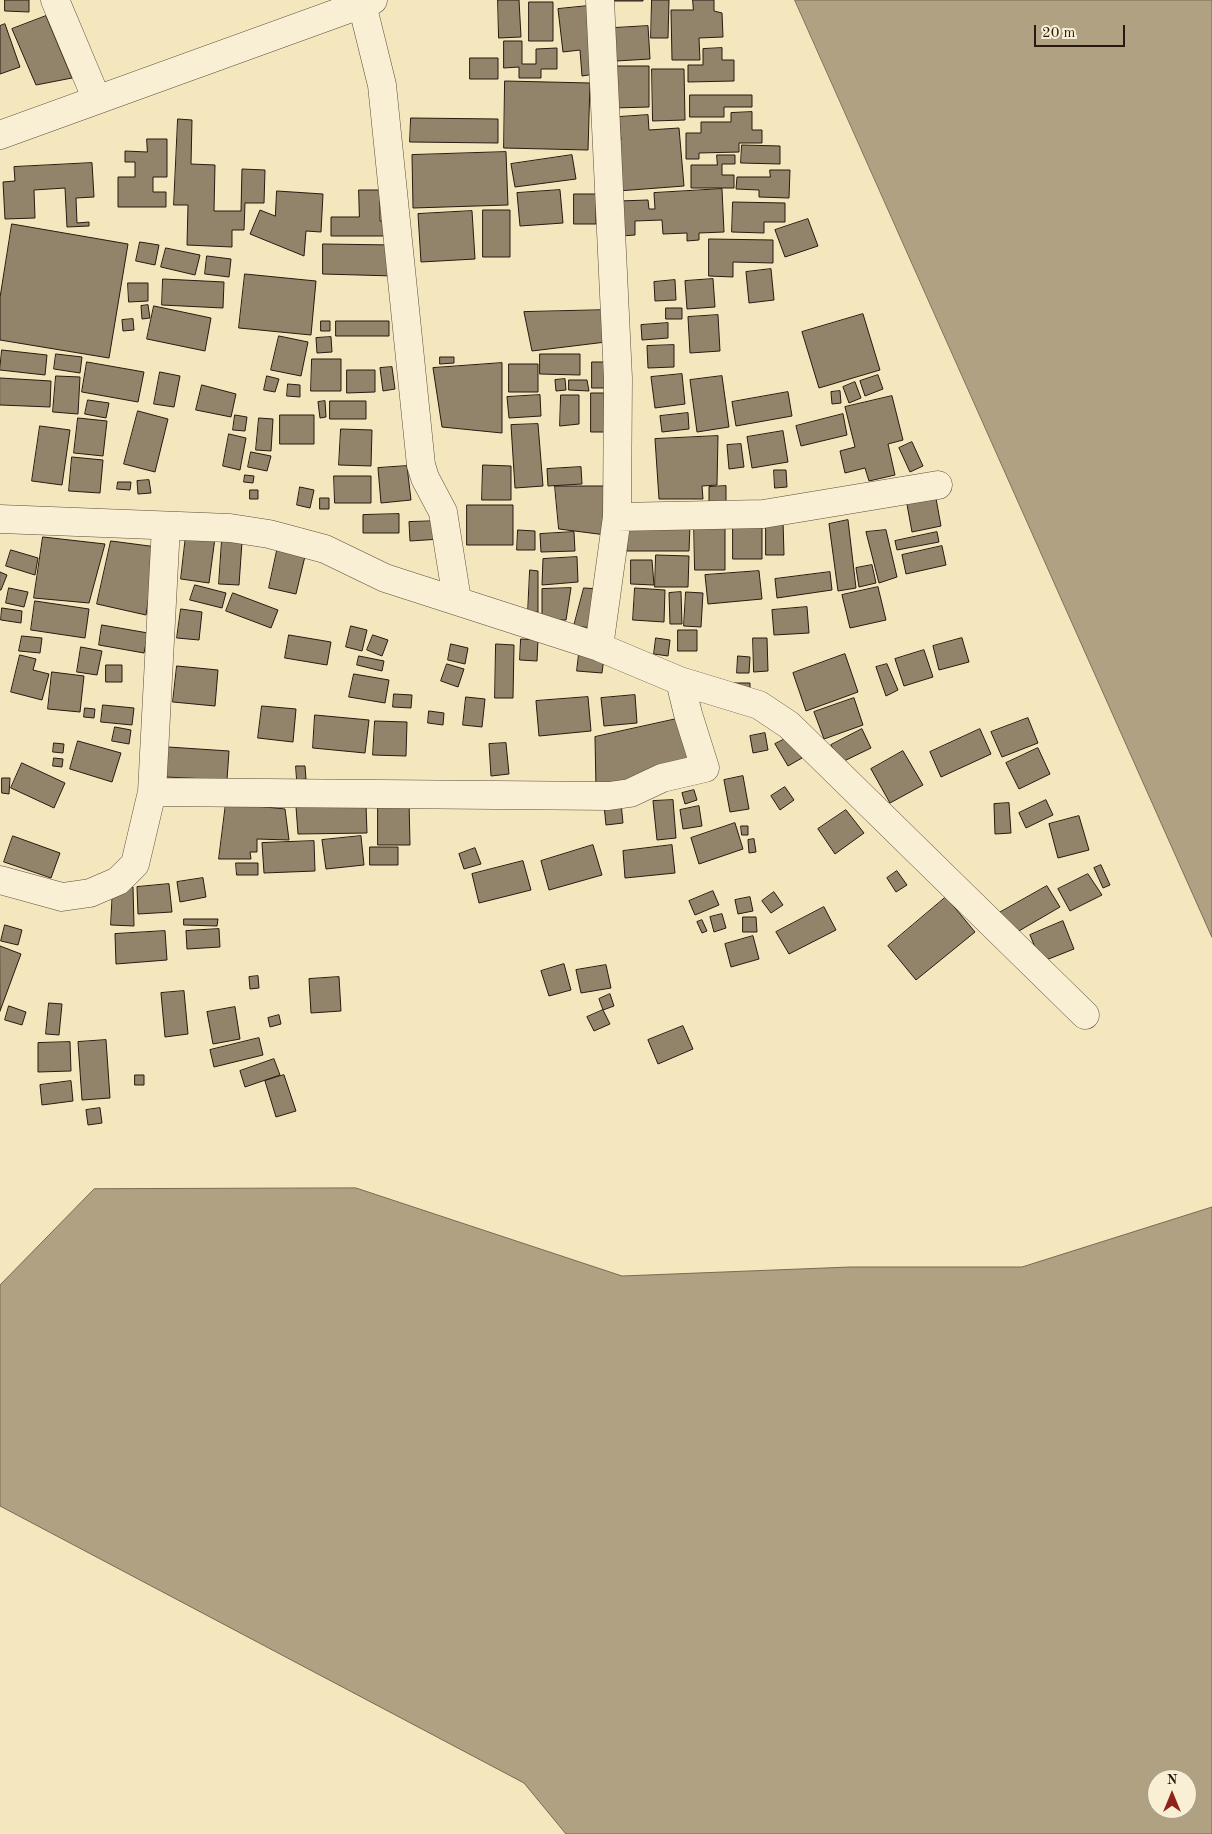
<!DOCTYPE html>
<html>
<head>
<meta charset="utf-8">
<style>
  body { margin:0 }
  #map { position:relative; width:1212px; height:1834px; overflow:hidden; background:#f4e6bd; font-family:"Old Standard TT",serif }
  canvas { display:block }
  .north { position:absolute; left:1147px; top:1769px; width:50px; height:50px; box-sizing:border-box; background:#f8efd4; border:1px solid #a59a86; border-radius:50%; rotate:0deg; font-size:14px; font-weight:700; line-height:20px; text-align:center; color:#281a10 }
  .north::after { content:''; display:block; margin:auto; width:18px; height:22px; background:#8f2418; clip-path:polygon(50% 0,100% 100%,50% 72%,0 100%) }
  .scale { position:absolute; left:1034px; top:25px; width:91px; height:22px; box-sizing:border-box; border:2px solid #281a10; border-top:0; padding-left:6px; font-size:15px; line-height:18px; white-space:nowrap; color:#281a10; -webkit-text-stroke:4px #f8efd4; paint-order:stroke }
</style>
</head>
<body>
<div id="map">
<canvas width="1212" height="1834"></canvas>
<div class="north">N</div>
<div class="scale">20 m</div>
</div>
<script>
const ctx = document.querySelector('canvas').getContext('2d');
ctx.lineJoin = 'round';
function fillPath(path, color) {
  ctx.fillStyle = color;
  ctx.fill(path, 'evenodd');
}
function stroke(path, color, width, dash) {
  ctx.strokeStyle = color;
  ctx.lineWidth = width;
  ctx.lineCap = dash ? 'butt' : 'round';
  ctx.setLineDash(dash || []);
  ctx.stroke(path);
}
const water = new Path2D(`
  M795,0H1212V937Z
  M356,1188L622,1276L850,1267H1022L1212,1207V1834H566L524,1783L0,1506V1285L94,1189ZM1157,1779H1187V1809H1157Z`);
fillPath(water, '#afa182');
stroke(water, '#796b54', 1);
const building = new Path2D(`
  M5,0H29V12L5,11Z
  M498,0H519L521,37L499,38Z
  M606,0H643V1H606Z
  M652,0H669L668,38H651Z
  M693,0H714V11L722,13L723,37L699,38L700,60H672L671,10H693Z
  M529,2H553V41H529Z
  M588,6L595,74L582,76L580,50L563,52L558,9Z
  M46,16L72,78L36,85L12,29Z
  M5,24L20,67L0,74V26Z
  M648,26L650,59L616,61L614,28Z
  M504,41H522V64H536V49L557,48V69H541V78H519V67L504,68Z
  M722,48V60H734V81L688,82V65H703V49Z
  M470,58H498V79H470Z
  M613,66H649V107L614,108Z
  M652,69H684L685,120L653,121Z
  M505,81L590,83L588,150L504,148Z
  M690,95H752V107H724V117H690Z
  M752,112V130H762V143H739V152L699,153V159H686V133H701V122H731V113Z
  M648,115L649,130L679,128L684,186L618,191L614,141L621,140L619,117Z
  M411,118L498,119V143L410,142Z
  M178,119L192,120L191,164L215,165L214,211H241L242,169L265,170L264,203H245L244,230H232V247L187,245L188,205H174Z
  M147,139H167V177H153V192H166V207H118V177H135V162H125V151L147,152Z
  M742,145L780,146V164L741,163Z
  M506,152L508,205L413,208L412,155Z
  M572,155L576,179L515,187L511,164Z
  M717,155H735V164H722V175H734V188H691V165H717Z
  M92,163L94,197L76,198L77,223L89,222V226L67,227L65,188L34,190L35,218L5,219L3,182L15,181L14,167Z
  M770,170H790L789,198L759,197V190L736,189L737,177H770Z
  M722,189L724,232L699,233V240L687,241V233L663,234L662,220L635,221V235L621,236L619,201L648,200L649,209H655L654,193Z
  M359,190H380V221H390V236H331V217H359Z
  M560,190L563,223L520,226L517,193Z
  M277,191L323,194L321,232L306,231L304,256L250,234L260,210L275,216Z
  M574,194H596V224H574Z
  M733,202L785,203V222H764V233L732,232Z
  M483,210H510V257H483Z
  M472,211L475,259L421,262L418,214Z
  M808,219L818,246L785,257L775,230Z
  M12,224L128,244L109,358L0,340V298Z
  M709,239L773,240V263L733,262V277L709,276Z
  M140,242L159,245L155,265L136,261Z
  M323,244L394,245V276L323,274Z
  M166,248L200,255L195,275L161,267Z
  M207,256L231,259L229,277L205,274Z
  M771,269L774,300L749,303L746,272Z
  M245,274L316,281L311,335L239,328Z
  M163,279L224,282L223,308L162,305Z
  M713,279L715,307L687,309L685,281Z
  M675,280L676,300L655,301L654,282Z
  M128,283H148V301L129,302Z
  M148,305L150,318L142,319L141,306Z
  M154,306L211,318L205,351L147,339Z
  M666,308H682V319H666Z
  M608,310L614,341L532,351L524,312Z
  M863,314L880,370L819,388L802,332Z
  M718,315L720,351L690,353L688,317Z
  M133,319L134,330L123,331L122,320Z
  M321,321H330V331H321Z
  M336,321H389V336H336Z
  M668,323V338L642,340L641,325Z
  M279,336L308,342L301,376L271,370Z
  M331,337L332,352L317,353L316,338Z
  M674,345V367L648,368L647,346Z
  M2,350L47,355L45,375L0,370Z
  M56,354L82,357L80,373L54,369Z
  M540,354H580V375L540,374Z
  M440,357H454V363L440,364Z
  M312,359H341V391H311Z
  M87,362L144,372L138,402L82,392Z
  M592,362H612V388H592Z
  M502,363V433L442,427L433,368Z
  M509,364H538V392H509Z
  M392,367L395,389L383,391L380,368Z
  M347,370H375V392L347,393Z
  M160,372L180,376L174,407L154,404Z
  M682,374L685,404L655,408L651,377Z
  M878,375L883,389L865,396L860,381Z
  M56,376L80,377L78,414L53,412Z
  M267,376L279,379L275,392L264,390Z
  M722,376L729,427L697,432L690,380Z
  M0,378L51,381L50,407L0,405Z
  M565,379L566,390L556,391L555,380Z
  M569,380H587L589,391L569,390Z
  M855,382L861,398L849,403L843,387Z
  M288,384L300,385V397L287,396Z
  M202,385L236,394L231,417L196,410Z
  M840,391L841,403L832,404L831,392Z
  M788,392L792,416L736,426L732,402Z
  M591,393H604V432H591Z
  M540,395L541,416L509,418L507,397Z
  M561,395H579V424L560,426Z
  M892,396L903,440L888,444L895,475L869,481L865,468L845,473L840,451L855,447L845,407Z
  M88,400L109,403L106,418L85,414Z
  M325,401L326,417L320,418L318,402Z
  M330,401H366V419H330Z
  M138,411L168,419L155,472L124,464Z
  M688,413L689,429L662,432L660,416Z
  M843,414L847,435L801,446L796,426Z
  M235,415L247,417L245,431L233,430Z
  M280,415H314V444H280Z
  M78,418L107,421L103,456L74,453Z
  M259,418L273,419L271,451L256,450Z
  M538,424L543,486L515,488L511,425Z
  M40,426L70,430L62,485L32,481Z
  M341,429L372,430L371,466L339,465Z
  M783,431L788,462L752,468L747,437Z
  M229,434L246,438L240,470L223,466Z
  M718,436L717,485L702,486L703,499H659L655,439Z
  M912,442L923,466L910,472L899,448Z
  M741,444L744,467L729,469L727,445Z
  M251,452L271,456L267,471L248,467Z
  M72,457L103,460L100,493L69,491Z
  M483,465L511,466V500H482Z
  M407,466L411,500L381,503L378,468Z
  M581,467L582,484L548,486L547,469Z
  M774,470H786L787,487L775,488Z
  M245,475L254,476L253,483L244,482Z
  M334,476H371V503H335Z
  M149,480L151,493L138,494L137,481Z
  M118,482H131L130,490L117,489Z
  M555,486H611L606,535L559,529Z
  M726,486V508H709V487Z
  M300,487L314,490L310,508L297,505Z
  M250,490H258V499H250Z
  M935,493L941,526L912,532L906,499Z
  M320,498H329V509H320Z
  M467,505H513V545H467Z
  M399,514V533H363V515Z
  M733,520L762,521V559H733Z
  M848,520L856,588L838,591L829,524Z
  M440,521L441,539L410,541L409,522Z
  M766,521H783L784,555H766Z
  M694,523H725V570H695Z
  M627,524L690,525L689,551H627Z
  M518,530L535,531V550H517Z
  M886,530L897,577L879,583L866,532Z
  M574,532L575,551L541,552L540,534Z
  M937,532L939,542L897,550L895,541Z
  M186,535L215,538L209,583L181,579Z
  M43,537L105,544L89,603L34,598Z
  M222,540L242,542L239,585L219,584Z
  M111,541L157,547L146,615L97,604Z
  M278,546L306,552L296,594L269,588Z
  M942,546L946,565L906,574L902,555Z
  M11,550L38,558L35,575L6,566Z
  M656,555L689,556L688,587H655Z
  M577,557L578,582L542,585L543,559Z
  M631,560H652L654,585L631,584Z
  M872,565L876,583L859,587L856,568Z
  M530,570L538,571V612L528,613Z
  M759,571L762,599L708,604L705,575Z
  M0,572L7,575L1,590H0Z
  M830,572L832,590L777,598L775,579Z
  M195,585L226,593L222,608L190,600Z
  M878,587L886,620L850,628L842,595Z
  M9,588L28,592L24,607L6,603Z
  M571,588L566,620H542V589Z
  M584,588L601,589L593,628L574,626Z
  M635,588L665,590L664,622L633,620Z
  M681,592L682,624H670L669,593Z
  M686,592L703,593L701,627L684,626Z
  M233,593L278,610L271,628L226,611Z
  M35,601L89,609L85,638L31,630Z
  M807,607L809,633L774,635L772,610Z
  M2,608L22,611L21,623L1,620Z
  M181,609L202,612L199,640L177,638Z
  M102,625L148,633L144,653L99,645Z
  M351,626L367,630L362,651L346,647Z
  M678,630H697V651H678Z
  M289,635L331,642L327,665L285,658Z
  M373,635L388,640L382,656L367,650Z
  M22,636L42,638L40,653L19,651Z
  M656,638L670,640L668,656L654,654Z
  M753,638H767L768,671L754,672Z
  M962,638L969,662L939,670L933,646Z
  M521,639L538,640L537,661L520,660Z
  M451,644L468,648L465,664L448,660Z
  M496,644L514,645L513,698H495Z
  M81,647L102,651L97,675L77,672Z
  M924,650L933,677L904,686L895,659Z
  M579,654L604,657L602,673L577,671Z
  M845,654L858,692L806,711L793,673Z
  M20,655L36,659L33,670L49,674L42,700L11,692Z
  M359,656L384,661L382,671L357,665Z
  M738,656L750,657L749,673H737Z
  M447,664L464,669L458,687L441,681Z
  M887,664L898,690L886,696L876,667Z
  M106,665H122V682H106Z
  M177,666L218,670L215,706L173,702Z
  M52,672L84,676L80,712L48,709Z
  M354,674L389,680L385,703L349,697Z
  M734,683H750V696Z
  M394,694L412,695L411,708L393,707Z
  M635,695L637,723L604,726L601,698Z
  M466,697L485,699L482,727L463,725Z
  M588,697L591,731L539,736L536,701Z
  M854,698L863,725L824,739L814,712Z
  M103,705L134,708L132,725L101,722Z
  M262,706L296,709L293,742L258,738Z
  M85,708L95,709L94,718L84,717Z
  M429,711L444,713L443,725L428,723Z
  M315,715L369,720L365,753L313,748Z
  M681,718L692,767L596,788L595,737Z
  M1028,718L1038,743L1002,757L991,732Z
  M375,721L407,722L406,756L373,755Z
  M115,727L131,730L129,744L112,741Z
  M862,729L871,748L840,763L831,745Z
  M980,729L991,754L941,777L930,752Z
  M765,733L768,750L753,753L750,736Z
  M791,736L802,758L788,766L775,744Z
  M78,741L121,753L112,782L70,769Z
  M54,743L64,744L63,753L53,752Z
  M506,743L509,774L491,776L489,744Z
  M168,747L229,751L227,780L166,777Z
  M1038,748L1050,774L1019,789L1006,763Z
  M903,751L923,785L890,803L871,769Z
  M54,758L63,759L62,767L53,766Z
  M22,763L65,783L54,808L11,788Z
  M296,766H305L306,779L297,780Z
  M743,776L749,809L730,812L724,780Z
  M2,778H10L9,794L2,793Z
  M785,787L794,800L780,810L771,796Z
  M694,790L697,800L685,804L682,793Z
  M673,800L676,838L657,840L653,801Z
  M1046,800L1053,815L1026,828L1019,813Z
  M378,801H409L410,845H378Z
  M226,803L285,809L289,840L257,839V852H250L251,859H219Z
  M621,803L623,823L606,825L604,805Z
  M1009,803L1011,833L995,834L994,804Z
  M366,805L367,833L298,834L296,807Z
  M699,806L702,826L683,829L680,810Z
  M846,810L864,833L835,854L818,829Z
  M1079,816L1089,850L1058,858L1049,824Z
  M735,823L743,849L699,864L691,838Z
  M741,826H748V835H742Z
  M13,836L60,853L51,878L4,862Z
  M361,836L364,865L326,869L322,840Z
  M754,839L756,852L749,853L748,840Z
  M314,841L315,871L264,873L262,843Z
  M593,845L602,875L549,890L541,861Z
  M672,845L675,873L625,878L623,851Z
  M370,847H398V865H370Z
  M475,848L481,864L464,869L459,854Z
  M523,861L531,890L479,903L472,874Z
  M236,863H258V875H237Z
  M1101,865L1110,885L1103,888L1094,868Z
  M897,871L907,885L896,892L887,878Z
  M1088,874L1102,895L1070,911L1058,889Z
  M203,878L206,897L180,902L177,882Z
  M169,884L172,912L138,914L137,887Z
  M1047,886L1060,907L1012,935L999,913Z
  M113,887H133L134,926L111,925Z
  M713,891L719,905L695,915L689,901Z
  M774,892L783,905L771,913L762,901Z
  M750,897L753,911L738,914L735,900Z
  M946,897L975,932L916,980L888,946Z
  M824,907L836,930L789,954L776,932Z
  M722,914L726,928L714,932L710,917Z
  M743,917H756L757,932H743Z
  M184,919H218L217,926L184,925Z
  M702,920L707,931L702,933L697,922Z
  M1063,921L1074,949L1041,962L1030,935Z
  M5,925L22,930L18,945L1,941Z
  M219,929L220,947L187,949L186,931Z
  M165,931L167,960L116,964L115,934Z
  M753,936L759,959L731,967L725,944Z
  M0,946L21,954L0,1011Z
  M564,964L571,990L549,996L541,971Z
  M606,965L611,988L581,993L576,970Z
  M258,976L259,988L250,989L249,977Z
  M339,977L341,1011L311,1013L309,979Z
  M184,991L188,1034L165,1037L161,993Z
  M610,994L614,1006L603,1010L599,999Z
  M49,1003L62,1004L59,1035L46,1034Z
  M9,1006L26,1012L22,1025L5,1020Z
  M235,1007L240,1039L213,1044L207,1012Z
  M603,1010L610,1024L594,1031L587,1017Z
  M279,1015L281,1024L270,1027L268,1018Z
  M683,1026L693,1049L658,1064L648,1040Z
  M259,1038L263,1055L214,1067L210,1050Z
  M106,1040L110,1098L82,1100L78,1042Z
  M70,1042L71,1071L38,1072V1043Z
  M274,1059L280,1075L245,1087L240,1071Z
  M135,1075H144V1085H135Z
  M284,1075L296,1111L276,1117L265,1081Z
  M71,1081L73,1101L42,1105L40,1085Z
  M100,1108L102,1123L88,1125L86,1110Z`);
fillPath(building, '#92846a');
stroke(building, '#281a10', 1);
const street = new Path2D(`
  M55,0L97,100
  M361,0L382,85L421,465L425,478L443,512L457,600
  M0,135L373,0
  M617,517L763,514L938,485
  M0,519L230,528L269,534L325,549L385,578L599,647L680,681L759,705L789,725L1085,1015
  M599,647L617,517L618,378L600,0
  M152,792L609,796L630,793L662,778L705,768L688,714L680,681
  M0,880L62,897L90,893L118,881L135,864L152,792L166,526`);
stroke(street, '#5b4d3b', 29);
stroke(street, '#f8efd4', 28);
</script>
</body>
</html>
